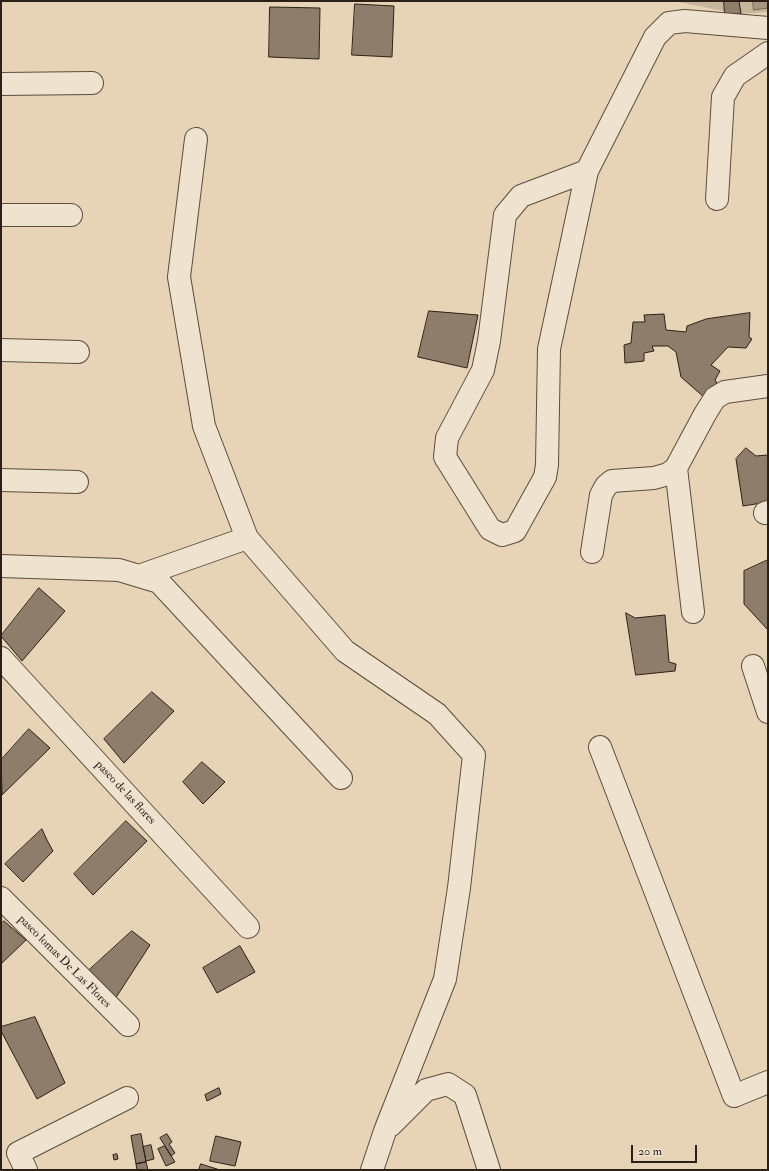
<!DOCTYPE html>
<html>
<head>
<meta charset="utf-8">
<style>
  body { margin:0 }
  #map { position:relative; width:769px; height:1171px; overflow:hidden; background:#e7d4b7; font-family:"IM FELL Double Pica",serif }
  canvas { display:block }
  .frame { position:absolute; inset:0; border:2px solid #2c1f16; pointer-events:none }
  .scale { position:absolute; left:631px; top:1145px; width:66px; height:18px; box-sizing:border-box; border:2px solid #2c1f16; border-top:0; padding-left:5px; font-size:12px; line-height:14px; white-space:nowrap; color:#2c1f16; -webkit-text-stroke:3px #efe3d0; paint-order:stroke }
</style>
</head>
<body>
<div id="map">
<canvas width="769" height="1171"></canvas>
<div class="frame"></div>
<div class="scale">20 m</div>
</div>
<script>
const ctx = document.querySelector('canvas').getContext('2d');
ctx.lineJoin = 'round';
function fillPath(path, color) {
  ctx.fillStyle = color;
  ctx.fill(path, 'evenodd');
}
function stroke(path, color, width, dash) {
  ctx.strokeStyle = color;
  ctx.lineWidth = width;
  ctx.lineCap = dash ? 'butt' : 'round';
  ctx.setLineDash(dash || []);
  ctx.stroke(path);
}
function write(font, color, halo, rows, align = 'center') {
  ctx.font = font + ' "IM FELL Double Pica",serif';
  ctx.lineWidth = 3;
  ctx.setLineDash([]);
  ctx.textBaseline = 'middle';
  ctx.strokeStyle = halo;
  ctx.fillStyle = color;
  for (const [text, x, y, turn = 0] of rows) {
    ctx.save();
    ctx.translate(x, y);
    ctx.rotate((+turn || 0) * Math.PI / 180);
    ctx.textAlign = isNaN(turn) ? turn : align;
    if (halo) ctx.strokeText(text, 0, 0);
    ctx.fillText(text, 0, 0);
    ctx.restore();
  }
}
fillPath(new Path2D(`
  M673,1H768V12L739,14Z`), '#c7b59c');
const water = new Path2D(`
  M753,1H768V8L754,10Z`);
fillPath(water, '#a79680');
stroke(water, '#766656', 1);
const building = new Path2D(`
  M724,1H739L741,14H725Z
  M355,4L394,6L392,57L352,55Z
  M270,7L320,8L319,59L269,57Z
  M429,311L478,315L467,368L418,357Z
  M750,313L749,337L752,339L746,348L728,347L711,365L720,371L715,380L717,383L705,398L681,377L676,352L668,346H652L654,351L644,353V361L625,363L624,345L631,343L633,322H645L644,315L664,314L666,330L686,332L687,326L706,319Z
  M746,448L756,456L768,455V502L743,506L736,459Z
  M768,560V630L744,604V571Z
  M39,588L65,611L22,661L1,636Z
  M626,613L635,618L665,615L669,662L676,664L675,671L636,675Z
  M152,692L174,711L124,763L104,739Z
  M29,729L50,748L2,795L1,760Z
  M202,762L225,782L203,804L183,782Z
  M126,821L147,841L93,895L74,874Z
  M42,829L47,840L53,851L23,882L5,864Z
  M4,921L26,940L1,964V924Z
  M132,931L150,945L115,999L86,973Z
  M240,946L255,972L217,993L203,968Z
  M35,1017L65,1083L37,1099L1,1031V1027Z
  M219,1088L221,1094L207,1101L205,1095Z
  M141,1134L146,1162L136,1164L131,1136Z
  M167,1134L172,1142L169,1144L175,1153L171,1156L160,1138Z
  M216,1136L241,1142L235,1166L210,1161Z
  M151,1145L154,1159L146,1161L143,1147Z
  M165,1146L175,1162L166,1166L158,1149Z
  M117,1154L118,1159L114,1160L113,1155Z
  M146,1162L148,1170H137L136,1164Z
  M201,1164L220,1170H199Z`);
fillPath(building, '#8d7d6a');
stroke(building, '#2c1f16', 1);
const minor = new Path2D(`
  M1,84L92,83
  M196,139L179,277L204,426L247,538L345,651L437,714L474,755L459,888L445,979L385,1131L372,1170
  M587,171L549,349L547,465L545,477L515,531L502,535L490,529L445,457L447,438L483,370L489,341L505,215L521,196L587,171L655,37L669,23L685,21L768,28
  M717,199L723,97L735,76L768,53
  M1,215H71
  M1,350L78,352
  M676,468L693,612
  M1,480L77,482
  M765,513L768,512
  M592,552L601,495L606,486L612,481L654,478L668,474L676,468L705,414L715,398L725,392L768,386
  M1,566L119,570L159,582L341,778
  M139,576L247,538
  M1,658L248,927
  M753,666L768,712
  M600,747L734,1096L768,1082
  M1,898L128,1025
  M391,1125L426,1090L448,1084L465,1095L489,1170
  M26,1170L18,1153L127,1098`);
stroke(minor, '#5b4c3e', 24);
stroke(minor, '#efe3d0', 22);
write('12px', '#2c1f16', '#efe3d0', [
  ["paseo de las flores",125,793,47],
  ["paseo lomas De Las Flores",64,962,45]
]);
</script>
</body>
</html>
